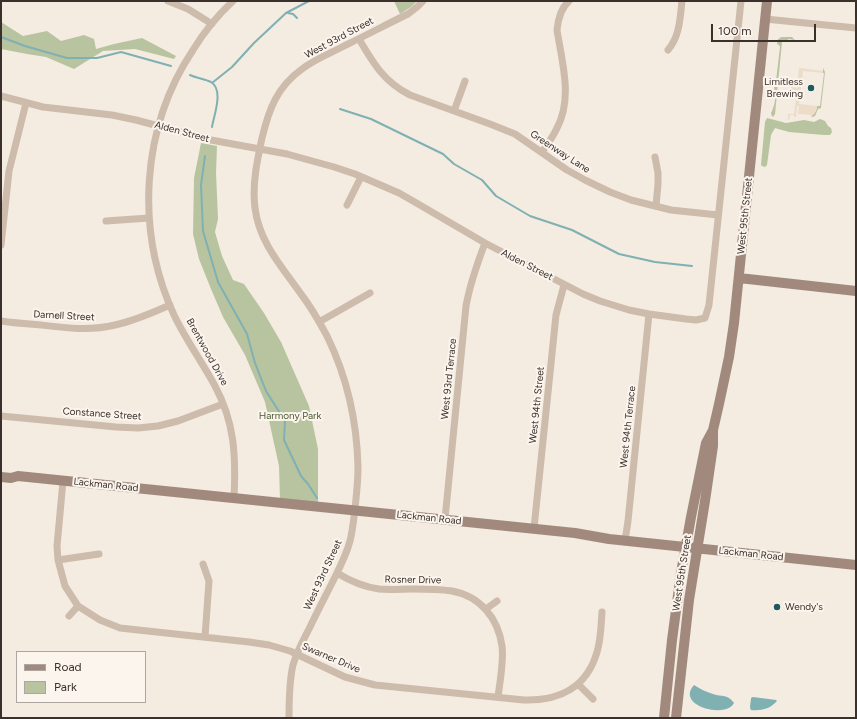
<!DOCTYPE html>
<html>
<head>
<meta charset="utf-8">
<style>
  body { margin:0 }
  #map { position:relative; width:857px; height:719px; overflow:hidden; background:#f4ebe1; font-family:Figtree,sans-serif }
  canvas { display:block }
  .frame { position:absolute; inset:0; border:2px solid #3b302b; pointer-events:none }
  .legend { position:absolute; left:16px; top:651px; width:130px; height:52px; box-sizing:border-box; background:#fbf5ee; border:1px solid #aea6a0; margin:0; padding:5px 7px; list-style:none; font-size:12px; color:#3b302b }
  .legend li { display:flex; align-items:center; gap:8px; height:20px }
  .legend b { width:20px; border:1px solid #aea6a0 }
  .scale { position:absolute; left:711px; top:24px; width:105px; height:18px; box-sizing:border-box; border:2px solid #3b302b; border-top:0; padding-left:5px; font-size:12px; line-height:14px; white-space:nowrap; color:#3b302b; -webkit-text-stroke:3px #fbf5ee; paint-order:stroke }
</style>
</head>
<body>
<div id="map">
<canvas width="857" height="719"></canvas>
<div class="frame"></div>
<ul class="legend">
<li><b style="height:5px;background:#a18a7d"></b>Road</li>
<li><b style="height:11px;background:#b8c4a0"></b>Park</li>
</ul>
<div class="scale">100 m</div>
</div>
<script>
const ctx = document.querySelector('canvas').getContext('2d');
ctx.lineJoin = 'round';
function fillPath(path, color) {
  ctx.fillStyle = color;
  ctx.fill(path, 'evenodd');
}
function stroke(path, color, width, dash) {
  ctx.strokeStyle = color;
  ctx.lineWidth = width;
  ctx.lineCap = dash ? 'butt' : 'round';
  ctx.setLineDash(dash || []);
  ctx.stroke(path);
}
function write(font, color, halo, rows, align = 'center') {
  ctx.font = font + ' Figtree,sans-serif';
  ctx.lineWidth = 4;
  ctx.setLineDash([]);
  ctx.textBaseline = 'middle';
  ctx.strokeStyle = halo;
  ctx.fillStyle = color;
  for (const [text, x, y, turn = 0] of rows) {
    ctx.save();
    ctx.translate(x, y);
    ctx.rotate((+turn || 0) * Math.PI / 180);
    ctx.textAlign = isNaN(turn) ? turn : align;
    if (halo) ctx.strokeText(text, 0, 0);
    ctx.fillText(text, 0, 0);
    ctx.restore();
  }
}
fillPath(new Path2D(`
  M394,1H417L411,7L400,14Z
  M1,22L23,36L47,31L61,41L84,35L94,39L96,49L114,44L142,38L176,56L174,59L135,49L103,51L74,69L46,57L27,54L1,49Z
  M781,37H792L795,40L788,39V40H781V42H782L775,114L773,117L772,116L771,113C774,108 776,99 775,93C775,87 772,87 776,81L780,47L779,45L777,44L778,39L780,38Z
  M823,68L825,72L821,107V108L818,109L815,116L812,117L811,116L813,115L816,111L817,106H820L824,73H823Z
  M767,118L786,123L804,120L814,122L820,119L825,121L828,126L831,128L832,132L830,135H824L789,132L775,128L771,135L767,165L765,167L762,166L761,165L765,122Z
  M201,143L217,146L216,173L218,219L215,232L222,256L233,280L244,284L264,313L281,342L309,406L318,449V503L280,499L279,466L265,402L245,355L223,317L211,289L199,259L193,234L194,178Z`), '#b8c4a0');
fillPath(new Path2D(`
  M799,68L823,71V73L803,71L799,104L817,106V108L816,111L813,115L798,114L799,106H797L796,117H794V115H790L789,120H788V114H794L797,90H791V87L798,88L797,87Z`), '#ecdcc8');
fillPath(new Path2D(`
  M694,685C700,689 706,692 713,694C722,697 728,694 734,703C726,719 675,706 694,685Z
  M753,697L776,700L777,701C770,709 761,711 751,710C749,707 751,702 751,698Z`), '#7fb0b2');
stroke(new Path2D(`
  M288,13L293,14L297,18
  M1,37L25,46L67,58H97L121,52L171,66
  M190,75C196,78 205,79 211,82C224,90 214,115 212,127
  M212,83L232,67L254,43L286,13L309,1
  M340,109L371,119L443,154L454,164L482,180L496,196L530,216L572,230L619,254L655,262L692,266
  M205,156L201,185L203,231L218,282L247,334L255,363L266,391L285,421L284,440L301,476L308,484L317,498`), '#7fb0b2', 2);
stroke(new Path2D(`
  M168,1L188,9L212,24
  M233,1C218,15 204,32 193,50C141,128 135,230 174,315C186,340 202,362 215,386C235,423 236,457 234,498
  M765,19L856,28
  M359,39C373,63 384,82 410,95L490,124L515,134L567,170L585,180L610,192L631,200L671,210L718,215
  M668,50C680,36 680,18 682,1
  M1,96L43,107L112,115L136,120L211,140L287,154L334,167L355,174L399,193L413,201L485,243L583,294L600,301L629,310L649,314L686,319L696,320L705,318L709,305L741,1
  M454,111L465,81
  M542,152C547,145 553,137 557,128C573,98 562,62 557,30C558,19 561,8 569,1
  M655,157L658,173V184L656,206
  M347,205L361,177
  M106,221L149,218
  M1,245L9,171L26,103
  M1,321C14,323 28,324 41,325C66,328 90,331 115,325C134,321 152,313 170,305
  M319,322L370,293
  M1,416L116,427L138,428L158,426L178,421L223,404
  M63,481L57,546L58,560L65,586L78,606L100,620L120,628L249,642L269,645L290,651L345,677L375,685L524,700C560,701 587,687 597,652C601,639 601,625 602,612
  M445,519L466,306C470,284 477,264 485,243
  M534,528L556,315L564,285
  M625,541L628,521L649,314
  M58,560L99,554
  M203,564L209,581L205,637
  M337,573C350,581 364,587 379,589C390,590 402,589 413,589C426,589 439,589 452,591C480,596 498,618 502,646C504,661 500,681 498,697
  M486,609L497,601
  M69,616L78,606
  M578,684L593,699
  M289,718C289,700 289,682 293,665C297,651 304,639 310,627C317,612 325,597 332,583C339,569 346,556 350,541C352,533 353,525 354,517C356,500 358,484 358,467C357,422 347,377 327,336C319,321 311,307 301,294C282,267 259,242 255,208C252,185 257,161 262,138C269,109 277,87 302,69C315,59 331,53 346,45C367,35 387,24 408,14L417,7L423,1`), '#cdbbac', 7);
stroke(new Path2D(`
  M739,278L856,291
  M1,477L11,478L18,476L575,533L609,539L856,565
  M664,718L672,640L681,573L691,517L706,443L713,430L719,404L729,357L734,323L767,1
  M676,718L689,600L705,501L713,446V430`), '#a18a7d', 10);
for (const [x, y, r, color] of [
  [811,88,4,"#1f5a5e"],
  [777,607,4,"#1f5a5e"]
]) {
  const dot = new Path2D();
  dot.arc(x, y, r, 0, 2 * Math.PI);
  ctx.fillStyle = color;
  ctx.fill(dot);
  stroke(dot, '#fbf5ee', 1.5);
}
write('10px', '#3b302b', '#fbf5ee', [
  ["West 93rd Street",339,38,-28],
  ["Alden Street",182,132,15],
  ["Greenway Lane",560,152,33],
  ["West 95th Street",745,216,-84],
  ["Alden Street",527,265,27],
  ["Darnell Street",64,316,3],
  ["Brentwood Drive",207,352,61],
  ["West 93rd Terrace",449,379,-84],
  ["West 94th Street",537,405,-84],
  ["Constance Street",102,414,4],
  ["West 94th Terrace",628,427,-84],
  ["Lackman Road",106,485,6],
  ["Lackman Road",429,518,6],
  ["Lackman Road",751,554,6],
  ["West 95th Street",682,573,-81],
  ["West 93rd Street",323,575,-65],
  ["Rosner Drive",413,580,1],
  ["Swarner Drive",331,658,23]
]);
write('10px', '#3b302b', '#fbf5ee', [
  ["Limitless",803,82],
  ["Brewing",803,94],
  ["Wendy's",785,607,"left"]
], 'right');
write('10px', '#4a5a2e', '#fbf5ee', [
  ["Harmony Park",290,416]
]);
</script>
</body>
</html>
